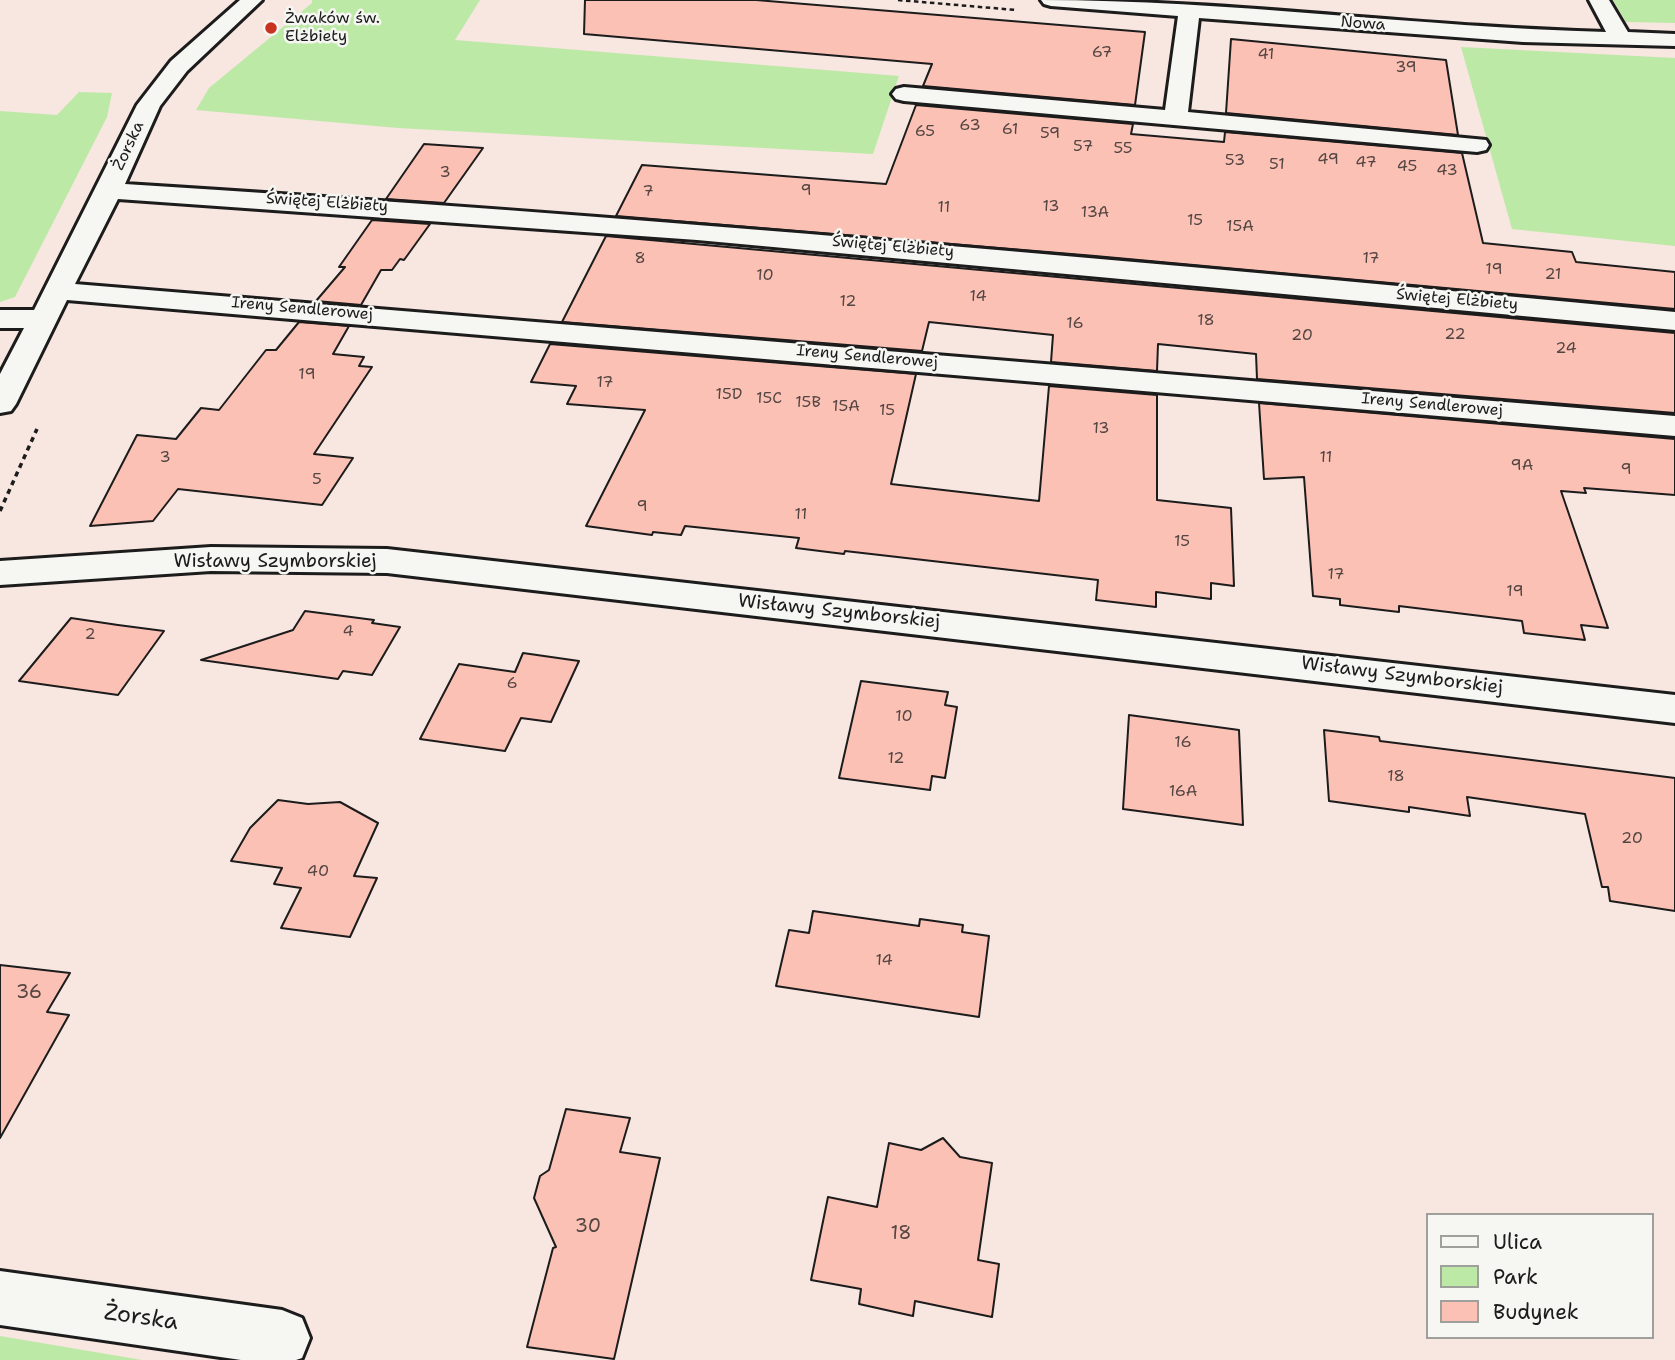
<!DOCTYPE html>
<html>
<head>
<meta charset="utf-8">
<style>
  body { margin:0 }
  #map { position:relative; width:1675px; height:1360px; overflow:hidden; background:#f8e6e0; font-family:"Shantell Sans",sans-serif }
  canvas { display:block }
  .legend { position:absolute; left:1426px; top:1213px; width:228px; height:126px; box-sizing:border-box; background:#f6f6f2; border:2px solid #9f9f9c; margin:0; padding:9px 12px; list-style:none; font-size:21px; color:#1c1c1c }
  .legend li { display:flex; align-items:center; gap:14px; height:35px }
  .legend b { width:35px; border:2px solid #9f9f9c }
</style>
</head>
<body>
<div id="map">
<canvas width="1675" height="1360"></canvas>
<ul class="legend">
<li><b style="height:9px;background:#f6f6f2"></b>Ulica</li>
<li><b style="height:19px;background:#bce9a6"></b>Park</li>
<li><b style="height:19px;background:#fbc1b5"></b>Budynek</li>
</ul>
</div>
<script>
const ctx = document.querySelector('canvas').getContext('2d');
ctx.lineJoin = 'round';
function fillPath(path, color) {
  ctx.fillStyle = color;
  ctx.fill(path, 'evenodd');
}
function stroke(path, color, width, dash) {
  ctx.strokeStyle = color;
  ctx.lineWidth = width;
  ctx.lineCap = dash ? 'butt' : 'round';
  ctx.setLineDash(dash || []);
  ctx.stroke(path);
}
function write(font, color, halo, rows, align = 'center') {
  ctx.font = font + ' "Shantell Sans",sans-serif';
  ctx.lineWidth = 5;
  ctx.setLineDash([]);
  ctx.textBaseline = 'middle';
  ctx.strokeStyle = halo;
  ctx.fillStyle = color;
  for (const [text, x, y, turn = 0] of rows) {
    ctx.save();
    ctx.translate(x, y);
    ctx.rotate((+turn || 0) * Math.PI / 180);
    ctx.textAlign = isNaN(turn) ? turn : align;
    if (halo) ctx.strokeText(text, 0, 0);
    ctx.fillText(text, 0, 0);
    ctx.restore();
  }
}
fillPath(new Path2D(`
  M312,0H480L455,40L899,76L873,154L398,128L196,110L209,88L312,3Z
  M1613,0H1675V23L1626,22Z
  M1461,47L1675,58V246L1512,229Z
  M79,92L112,93L107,117L15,297L0,302V111L57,115Z
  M0,1336L142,1360H0Z`), '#bce9a6');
const building = new Path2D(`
  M585,0H756L1145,32L1135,105L923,86L932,64L584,34Z
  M1231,39L1446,60L1458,135L1226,113Z
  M916,105L1133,124L1131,134L1224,142L1225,132L1462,153L1483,243L1572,252L1576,262L1675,272V309L1095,256L616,216L642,165L886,184Z
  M424,144L483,148L444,203L386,199Z
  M372,220L430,224L404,260L400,259L392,270H381L361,305L316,301L345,267H339Z
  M606,236L1675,333V413L1257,379L1256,354L1158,344L1157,371L1051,362L1053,335L929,322L922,351L562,322Z
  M299,322L349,326L333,354L364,357L359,366L372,367L314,454L353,458L322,505L178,489L153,521L90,526L137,435L176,439L201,408L219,410L266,350H276Z
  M550,344L916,374L891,484L1039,501L1049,386L1157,395V500L1231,508L1234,586L1211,583V599L1156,592V607L1096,600L1098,580L845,551L844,554L796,548L799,538L685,526L681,535L653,532L652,535L586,526L645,410L567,404L576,386L531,382Z
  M1259,403L1675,439V495L1584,488L1586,493L1561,491L1608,628L1581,625L1585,640L1524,633L1522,621L1399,606V612L1340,605V599L1313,596L1304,477L1264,479Z
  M305,611L374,620L372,623L400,627L372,675L343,671L338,679L201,660L293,630Z
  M71,618L118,625L164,631L118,695L19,681Z
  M523,653L579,661L551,722L521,718L505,751L420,739L459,664L515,672Z
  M861,681L948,692L945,705L957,707L945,778L932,776L930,790L839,778Z
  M1129,715L1239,730L1243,825L1123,809Z
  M1324,730L1379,737L1380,741L1675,778V911L1610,901L1608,887H1602L1585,814L1467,797L1470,816L1409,807V812L1329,801Z
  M278,800L308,804L340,802L378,823L354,876L377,878L350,937L281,928L301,888L274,884L282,868L231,861L250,828Z
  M813,911L919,926L920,919L963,925L962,932L989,936L979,1017L776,986L789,930L809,933Z
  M0,965L70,973L47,1012L69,1015L0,1138Z
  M566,1109L630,1118L620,1152L660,1158L614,1359L527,1347L553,1248L556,1247L534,1198L540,1176L549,1170Z
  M943,1138L960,1157L992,1163L978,1260L999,1264L992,1317L915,1301L913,1316L859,1304L861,1289L811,1280L828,1197L877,1207L889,1143L921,1150Z`);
fillPath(building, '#fbc1b5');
stroke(building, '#1c1c1c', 2);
const minor = new Path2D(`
  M240,0H262L187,71L160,106L125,184C643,216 1159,263 1675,312V330L697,240L118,199L75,284L1675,416V436L67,300L16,404L11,411L0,413V374L24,328H0V310H34L137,105L171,61Z
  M1041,0C1230,0 1417,27 1606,32L1589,0H1609L1628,32L1675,34V46L1523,42L1199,18L1188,112L1486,140L1489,145L1486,150L1477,152L904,101L896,99L892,94L896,89L904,87L1165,110L1178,16L1051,6L1044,4Z
  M211,547L387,549L1675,695V723L387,573L211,571L0,585V561Z
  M0,1271L282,1310L302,1318L310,1338L302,1358L296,1360H241L0,1325Z`);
stroke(minor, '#1c1c1c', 6);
stroke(new Path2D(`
  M898,0L1016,10`), '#1c1c1c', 2.5, [4.5, 3.5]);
stroke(new Path2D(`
  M0,511L37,429`), '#1c1c1c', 3.5, [5, 4.5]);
fillPath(minor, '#f6f6f2');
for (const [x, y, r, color] of [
  [271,28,7,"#c8321e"]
]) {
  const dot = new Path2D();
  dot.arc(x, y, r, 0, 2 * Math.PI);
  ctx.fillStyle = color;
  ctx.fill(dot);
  stroke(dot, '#f6f6f2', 2.5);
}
write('16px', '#1c1c1c', '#f6f6f2', [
  ["Żwaków św.",285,19],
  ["Elżbiety",285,37]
], 'left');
write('16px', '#1c1c1c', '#f6f6f2', [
  ["Nowa",1363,24,4],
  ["Żorska",129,146,-65],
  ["Świętej Elżbiety",327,203,4],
  ["Świętej Elżbiety",893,247,5],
  ["Świętej Elżbiety",1457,300,5],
  ["Ireny Sendlerowej",302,309,5],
  ["Ireny Sendlerowej",867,357,5],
  ["Ireny Sendlerowej",1432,405,5]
]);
write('16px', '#544542', null, [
  ["67",1102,53],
  ["41",1266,55],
  ["39",1406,68],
  ["63",970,126],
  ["61",1010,130],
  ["65",925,132],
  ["59",1050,134],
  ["57",1083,147],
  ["55",1123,149],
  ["49",1328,160],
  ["53",1235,161],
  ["47",1366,163],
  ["51",1277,165],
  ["45",1407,167],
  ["43",1447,171],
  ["3",445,173],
  ["9",806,191],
  ["7",648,192],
  ["13",1051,207],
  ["11",944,208],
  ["13A",1095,213],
  ["15",1195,221],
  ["15A",1240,227],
  ["8",640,259],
  ["17",1371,259],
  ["19",1494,270],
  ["21",1553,275],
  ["10",765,276],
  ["14",978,297],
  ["12",848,302],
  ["18",1206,321],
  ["16",1075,324],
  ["22",1455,335],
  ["20",1302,336],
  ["24",1566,349],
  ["19",307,375],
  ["17",605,383],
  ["15D",729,395],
  ["15C",769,399],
  ["15B",808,403],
  ["15A",846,407],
  ["15",887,411],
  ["13",1101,429],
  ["3",165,458],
  ["11",1326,458],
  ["9A",1522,466],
  ["9",1626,470],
  ["5",317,480],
  ["9",642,507],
  ["11",801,515],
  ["15",1182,542],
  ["17",1336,575],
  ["19",1515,592],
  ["4",348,632],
  ["2",90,635],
  ["6",512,684],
  ["10",904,717],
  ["16",1183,743],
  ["12",896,759],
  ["18",1396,777],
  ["16A",1183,792],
  ["20",1632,839],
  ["40",318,872],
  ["14",884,961]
]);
write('19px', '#1c1c1c', '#f6f6f2', [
  ["Wisławy Szymborskiej",275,562],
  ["Wisławy Szymborskiej",839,612,6],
  ["Wisławy Szymborskiej",1402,676,7]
]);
write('19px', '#544542', null, [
  ["36",29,993],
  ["30",588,1227],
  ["18",901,1234]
]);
write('23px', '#1c1c1c', '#f6f6f2', [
  ["Żorska",141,1318,8]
]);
</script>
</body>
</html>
